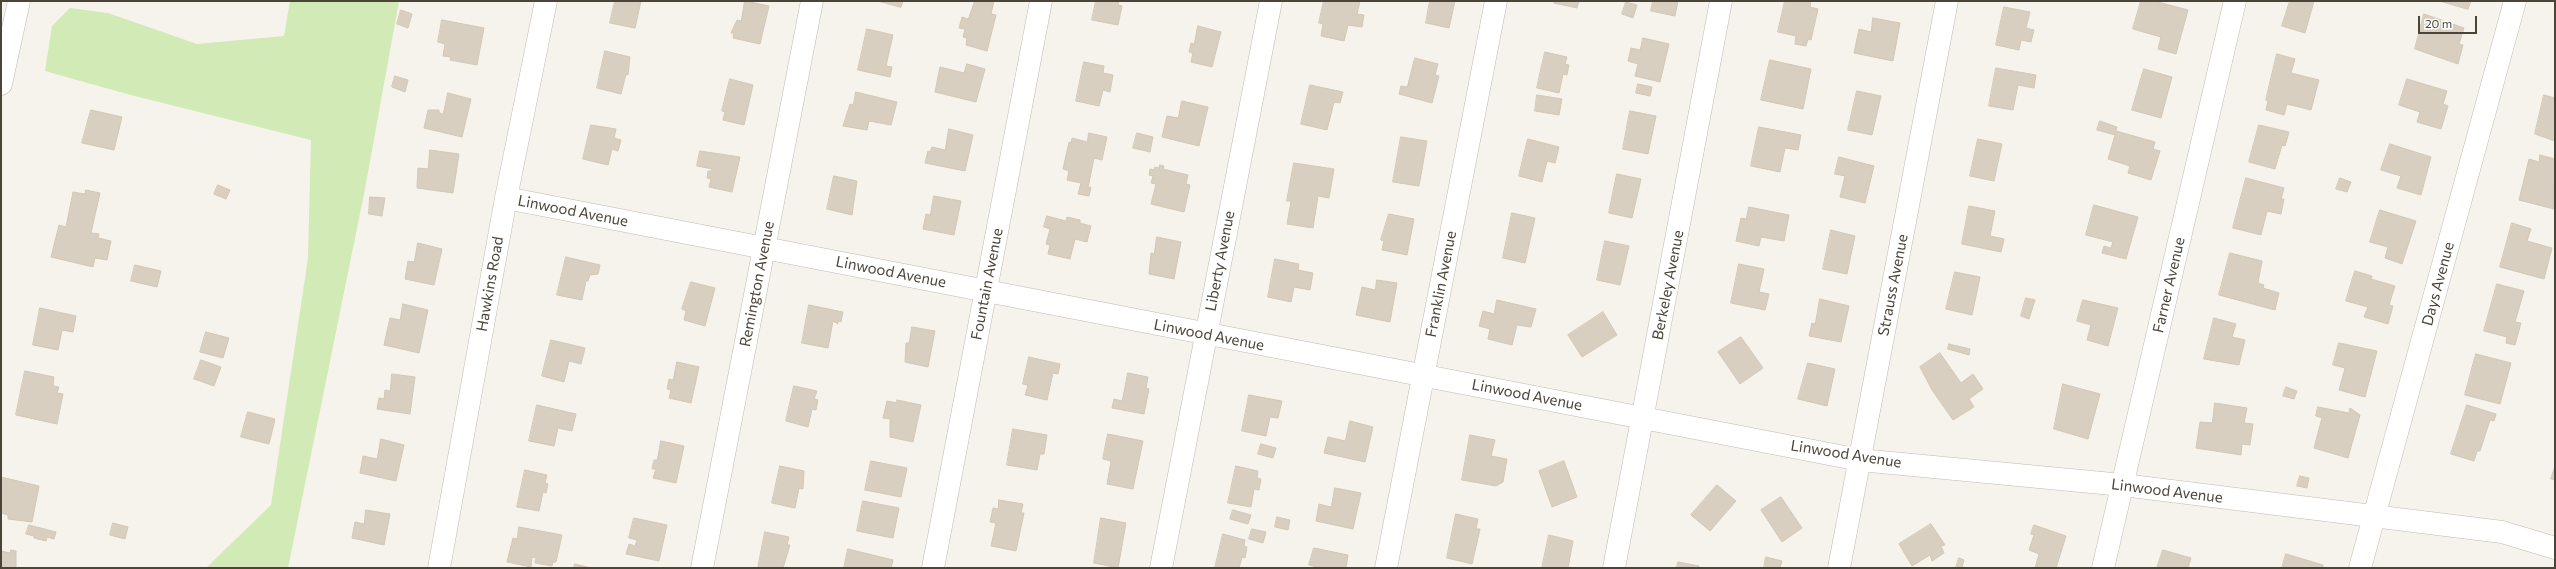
<!DOCTYPE html>
<html>
<head>
<meta charset="utf-8">
<style>
  body { margin:0 }
  #map { position:relative; width:2556px; height:569px; overflow:hidden; background:#f6f3ec; font-family:Commissioner,sans-serif }
  canvas { display:block }
  .frame { position:absolute; inset:0; border:2px solid #4b4439; pointer-events:none }
  .scale { position:absolute; left:2418px; top:16px; width:59px; height:18px; box-sizing:border-box; border:2px solid #4b4439; border-top:0; padding-left:5px; font-size:12px; line-height:14px; white-space:nowrap; color:#4b4439; -webkit-text-stroke:3px #fff; paint-order:stroke }
</style>
</head>
<body>
<div id="map">
<canvas width="2556" height="569"></canvas>
<div class="frame"></div>
<div class="scale">20 m</div>
</div>
<script>
const ctx = document.querySelector('canvas').getContext('2d');
ctx.lineJoin = 'round';
function fillPath(path, color) {
  ctx.fillStyle = color;
  ctx.fill(path, 'evenodd');
}
function stroke(path, color, width, dash) {
  ctx.strokeStyle = color;
  ctx.lineWidth = width;
  ctx.lineCap = dash ? 'butt' : 'round';
  ctx.setLineDash(dash || []);
  ctx.stroke(path);
}
function write(font, color, halo, rows, align = 'center') {
  ctx.font = font + ' Commissioner,sans-serif';
  ctx.lineWidth = 4;
  ctx.setLineDash([]);
  ctx.textBaseline = 'middle';
  ctx.strokeStyle = halo;
  ctx.fillStyle = color;
  for (const [text, x, y, turn = 0] of rows) {
    ctx.save();
    ctx.translate(x, y);
    ctx.rotate((+turn || 0) * Math.PI / 180);
    ctx.textAlign = isNaN(turn) ? turn : align;
    if (halo) ctx.strokeText(text, 0, 0);
    ctx.fillText(text, 0, 0);
    ctx.restore();
  }
}
fillPath(new Path2D(`
  M290,1H399L365,189L288,568H206L271,505L308,258L311,140L127,94L45,71L52,26L70,8L108,13L197,44L284,36Z`), '#d2eab5');
const building = new Path2D(`
  M615,1H641L635,28L610,23Z
  M745,1L769,6L760,44L733,38L734,33H731L737,20L741,21Z
  M878,1H903L901,7Z
  M975,1H994L991,14L996,15L987,51L966,45L967,38L963,37L965,29L959,28L962,17L968,19Z
  M1096,1H1119L1118,5L1122,6L1118,25L1092,20Z
  M1324,1H1360L1357,14L1364,15L1362,27L1348,25L1344,41L1321,36L1323,24L1319,23Z
  M1430,1H1455L1449,28L1426,23Z
  M1554,1H1579L1577,8L1554,3Z
  M1653,1H1678L1675,16L1651,11Z
  M1785,1H1811L1810,7L1818,9L1811,40L1808,39L1806,46L1795,44L1796,36L1778,32Z
  M2141,1H2154L2188,10L2176,54L2158,49L2161,37L2133,29Z
  M2290,1H2314L2305,33L2282,26Z
  M2440,1H2471L2468,9Z
  M1626,2L1637,5L1633,18L1622,14Z
  M2004,7L2030,12L2026,28L2034,30L2031,42L2021,40L2019,50L1996,45Z
  M401,10L412,14L408,28L397,24Z
  M2424,14L2464,28L2459,44L2463,45L2458,64L2415,49Z
  M1873,18L1900,23L1893,61L1854,53L1859,29L1871,32Z
  M442,20L484,28L477,65L450,60L451,57L443,56L445,44L438,42Z
  M1198,26L1221,32L1212,67L1191,62L1193,53L1189,52L1191,43L1194,44Z
  M867,29L893,35L886,66L892,67L890,77L858,70Z
  M1643,38L1669,44L1660,82L1635,76L1638,64L1628,61L1631,48L1640,50Z
  M605,51L630,57L628,75L626,74L621,94L597,88Z
  M1545,52L1567,57L1565,64L1569,65L1567,75L1563,74L1559,93L1537,88Z
  M2277,54L2295,59L2291,73L2319,80L2311,110L2287,104L2284,115L2266,110L2268,101L2266,100Z
  M1415,58L1438,64L1435,75L1439,76L1432,103L1399,94L1401,86L1407,87Z
  M1770,60L1811,69L1803,109L1761,100Z
  M1084,62L1104,66L1103,73L1113,75L1110,92L1103,90L1099,106L1076,101Z
  M967,64L985,69L976,102L935,92L940,67L964,73Z
  M1996,68L2036,75L2034,88L2018,85L2013,110L1989,106Z
  M2144,69L2172,77L2161,118L2132,110Z
  M395,76L408,80L405,92L392,87Z
  M730,79L753,85L744,125L723,120L725,112L722,111Z
  M2407,79L2447,91L2443,104L2448,106L2441,129L2417,122L2420,112L2399,105Z
  M1638,84L1652,87L1650,96L1636,93Z
  M1310,85L1343,92L1340,103L1334,102L1327,130L1301,124Z
  M1857,91L1881,96L1872,135L1848,130Z
  M856,92L897,102L891,125L869,121L867,130L843,126L850,104L853,105Z
  M448,93L471,99L462,137L424,128L428,110H439V113L443,114Z
  M1537,95L1562,99L1559,115L1535,111Z
  M2544,95L2555,98V141L2535,134Z
  M1182,101L1208,107L1199,146L1162,137L1167,116L1178,118Z
  M91,110L122,117L114,150L82,143Z
  M1630,111L1656,116L1648,154L1623,149Z
  M2100,121L2117,127L2116,131L2155,142L2153,149L2160,151L2151,180L2128,173L2130,166L2108,159L2115,135L2097,130Z
  M591,125L616,129L614,138L621,140L618,151L612,149L608,165L583,159Z
  M2259,125L2289,132L2285,146L2282,145L2275,169L2249,162Z
  M1759,127L1801,135L1798,150L1785,148L1780,172L1751,166Z
  M949,129L973,135L965,171L925,163L928,151L930,152L932,147L945,150Z
  M1089,133L1107,137L1102,160L1094,158L1088,188L1091,187L1089,196L1078,194L1081,183L1067,180L1069,171L1063,169L1069,142L1071,143L1072,138L1087,142Z
  M1137,133L1153,137L1150,152L1133,148Z
  M1401,137L1427,141L1419,186L1393,182Z
  M1528,139L1559,147L1555,163L1547,161L1542,182L1519,176Z
  M1978,139L2002,144L1994,181L1970,176Z
  M2390,144L2431,157L2421,195L2397,188L2401,176L2381,170Z
  M430,150L459,154L453,193L417,188L418,168L428,169Z
  M700,151L740,157L732,192L709,187L711,179L707,178L708,171H712V169L697,166Z
  M2540,155L2555,159L2554,209L2519,200L2529,159L2539,162Z
  M1839,157L1874,166L1865,203L1840,197L1845,176L1835,174Z
  M1294,163L1334,169L1329,198L1318,196L1313,228L1287,224L1291,201H1287Z
  M1160,165L1164,166L1163,169L1188,175L1186,184L1190,185L1184,212L1151,204L1156,184L1151,183L1153,176L1149,175L1150,169L1154,170L1155,167L1159,168Z
  M1617,174L1641,179L1632,218L1609,213Z
  M834,176L857,181L852,215L827,209Z
  M2246,178L2284,188L2281,199H2284L2281,214L2267,211L2261,235L2233,228Z
  M2340,178L2351,182L2347,192L2336,189Z
  M218,185L230,190L226,199L214,194Z
  M86,190L100,193L91,233L99,234L98,238L111,241L107,260L95,258L93,267L51,257L59,225L66,227L73,192L85,194Z
  M934,196L961,201L954,235L923,229L926,214L930,215Z
  M370,197L385,198L382,216L369,214Z
  M2094,205L2138,217L2126,259L2102,253L2104,246L2111,248L2113,242L2086,235Z
  M1969,206L1995,211L1990,236L2004,239L2001,252L1962,244Z
  M1749,207L1789,215L1784,241L1761,237L1759,246L1736,241L1741,218L1746,219Z
  M2380,210L2416,221L2402,264L2385,258L2388,247L2370,242Z
  M1512,213L1535,218L1525,263L1503,258Z
  M1389,214L1414,219L1407,255L1382,250L1384,241L1381,240Z
  M1047,216L1066,221L1067,217L1080,220V223L1091,226L1087,242L1075,239L1070,259L1048,254L1050,245L1046,244L1050,229L1044,227Z
  M2512,223L2531,229L2527,241L2552,248L2544,279L2500,267Z
  M1831,230L1855,236L1847,274L1823,269Z
  M1157,237L1181,242L1174,279L1149,274L1151,253L1154,254Z
  M1605,241L1629,246L1620,285L1597,280Z
  M418,243L442,249L434,285L405,279L408,261L414,262Z
  M2230,253L2262,261L2258,283L2264,285L2263,288L2279,293L2275,310L2219,295Z
  M566,257L600,265L598,274L590,275L588,281H586L582,300L557,295Z
  M1275,259L1299,264L1298,270L1313,273L1310,290L1294,287L1291,302L1268,297Z
  M1739,264L1764,269L1759,292L1769,294L1765,310L1731,303Z
  M135,265L161,271L157,287L131,281Z
  M2355,271L2372,276L2371,279L2395,286L2389,305L2393,306L2388,324L2364,317L2368,307L2346,301Z
  M1955,272L1980,277L1972,315L1946,309Z
  M1377,280L1397,283L1390,322L1356,315L1362,287L1375,290Z
  M691,282L715,288L705,326L684,320L686,311L682,309Z
  M2497,284L2524,291L2515,322L2521,323L2515,345L2506,343L2507,337L2484,331Z
  M2026,298L2035,300L2029,319L2021,316Z
  M1820,299L1849,306L1841,342L1809,336L1812,323L1815,324Z
  M1497,300L1536,309L1531,327L1517,325L1512,345L1488,339L1490,329L1479,326L1483,311L1494,314Z
  M2083,300L2118,308L2108,346L2087,340L2091,325L2077,321Z
  M403,304L428,310L419,353L384,345L390,318L400,320Z
  M809,305L843,312L841,322L837,321L838,324L833,321L828,348L802,343Z
  M40,308L76,316L73,332L62,330L58,350L33,345Z
  M1603,312L1617,335L1582,357L1568,335Z
  M2214,318L2236,324L2232,337L2245,340L2239,365L2204,359Z
  M912,327L935,331L928,367L905,362L906,343H909Z
  M206,332L229,338L223,358L200,352Z
  M1741,337L1763,368L1740,384L1718,352Z
  M551,340L585,348L581,364L569,361L564,382L542,376Z
  M2339,343L2377,351L2365,397L2339,390L2345,368L2333,365Z
  M1949,344L1970,349L1969,355L1948,349Z
  M1940,353L1961,383L1973,374L1983,389L1969,399L1974,407L1953,420L1932,390L1920,367Z
  M2476,354L2511,363L2500,404L2465,395Z
  M1029,357L1060,364L1058,374L1053,373L1047,400L1025,395L1028,385L1023,384Z
  M201,360L221,367L214,386L194,379Z
  M677,362L699,367L691,403L669,398L671,390L667,389L669,379L673,380Z
  M1808,363L1835,369L1827,406L1798,399Z
  M25,371L54,377L53,386L59,387L57,393L63,394L57,424L16,415Z
  M1128,373L1148,377L1146,388L1149,389L1144,414L1112,408L1114,399L1122,401Z
  M392,374L415,377L410,414L377,409L379,398L384,399L385,390L390,391Z
  M2063,384L2100,394L2088,439L2054,429Z
  M794,386L817,391L814,399L818,400L816,410L812,409L808,427L786,421Z
  M2286,387L2297,391L2294,399L2283,396Z
  M1249,395L1282,401L1278,418L1270,417L1266,436L1242,431Z
  M897,400L921,405L913,442L890,437V419L883,418L887,401L897,403Z
  M2215,403L2247,408L2244,423L2253,424L2250,445L2242,444L2241,455L2196,448L2200,422L2212,423Z
  M537,405L576,414L572,431L558,428L554,446L529,441Z
  M2467,405L2496,414L2494,421L2490,420L2480,451H2477L2474,461L2451,454Z
  M2318,407L2349,413L2350,408L2360,415L2348,458L2314,448L2322,418L2316,416Z
  M248,412L275,419L269,444L241,437Z
  M1350,421L1373,427L1365,462L1324,453L1328,437L1345,441Z
  M1013,429L1047,435L1044,454H1040L1037,470L1007,465Z
  M1108,434L1143,441L1133,489L1107,484L1111,461L1103,459Z
  M1470,435L1495,440L1491,456L1507,459L1503,482L1496,486L1462,480Z
  M381,439L404,445L396,481L360,473L363,456L377,459Z
  M661,441L684,446L676,483L653,478L656,469H652L654,460H657Z
  M1261,444L1276,448L1273,458L1258,454Z
  M871,461L907,468L901,497L865,490Z
  M1564,461L1577,497L1552,507L1539,471Z
  M780,466L804,471L803,489L799,488L795,508L772,503Z
  M1236,466L1258,471L1257,478L1261,479L1259,490L1254,489L1251,507L1228,503Z
  M2555,466V480L2551,479Z
  M525,470L547,475L545,483L548,484L546,493L543,492L539,511L517,507Z
  M2300,476L2309,478L2307,488L2297,486Z
  M1,477L39,486L32,522L8,519V515L1,513Z
  M1717,485L1736,501L1710,531L1691,515Z
  M1335,488L1361,493L1353,529L1316,521L1319,504L1331,507Z
  M1781,497L1802,528L1782,542L1761,510Z
  M999,500L1023,504L1021,513H1024L1016,551L991,546L996,523L990,522L993,508L998,509Z
  M863,501L899,508L893,538L857,531Z
  M366,510L390,514L384,545L352,538L355,522L364,524Z
  M1233,510L1251,515L1248,524L1230,519Z
  M1456,514L1478,519L1476,529H1480L1472,564L1447,558Z
  M1277,517L1290,520L1288,530L1275,527Z
  M634,518L667,525L659,561L626,554L629,544L635,546L637,540L629,538Z
  M1101,518L1126,523L1118,568L1094,563Z
  M113,523L128,527L125,539L110,535Z
  M1931,524L1945,545L1941,546L1944,553L1932,561L1930,555L1912,566L1899,544Z
  M29,525L56,532L54,539L47,537L46,541L34,538V536L26,534Z
  M2034,525L2066,536L2056,568H2035L2039,554L2029,550L2034,535L2031,534Z
  M519,527L562,535L556,562H553L552,566L535,563L536,558L532,557L531,567L507,562L513,538L517,539Z
  M1252,529L1266,532L1263,543L1249,539Z
  M765,532L789,537L787,545H790L783,568H758Z
  M1223,534L1245,540L1244,546L1247,547L1245,558L1242,557L1239,568H1215Z
  M1549,535L1573,541L1568,568H1542Z
  M1314,548L1348,555L1346,568H1321L1309,565Z
  M848,549L893,560L891,568H844Z
  M11,550L16,551V568H1V551L10,553Z
  M2163,550L2191,558L2188,568H2157Z
  M2286,554L2323,565V568H2282Z
  M1766,557L1782,561L1780,568H1764Z
  M1959,558L1964,560L1962,567L1966,568H1956Z
  M1678,562L1699,566V568H1677Z
  M575,564L591,568H574Z`);
fillPath(building, '#d8cfc1');
stroke(building, '#d3c7b4', 1);
const minor = new Path2D(`
  M1,84L19,1
  M506,198L1860,460L2123,485L2502,532L2555,548
  M439,568L506,198L546,1
  M702,568L812,1
  M933,568L1041,1
  M1161,568L1271,1
  M1386,568L1496,1
  M1614,568L1721,1
  M1839,568L1947,1
  M2103,568L2235,1
  M2360,568L2515,1`);
stroke(minor, '#c2bbae', 23);
stroke(minor, '#fff', 22);
write('15px', '#4b4439', '#fff', [
  ["Linwood Avenue",573,211,11],
  ["Liberty Avenue",1220,261,-79],
  ["Linwood Avenue",891,272,11],
  ["Hawkins Road",490,284,-80],
  ["Remington Avenue",757,284,-79],
  ["Fountain Avenue",987,284,-79],
  ["Franklin Avenue",1441,284,-79],
  ["Days Avenue",2438,284,-75],
  ["Berkeley Avenue",1668,285,-79],
  ["Strauss Avenue",1893,285,-79],
  ["Farner Avenue",2169,285,-77],
  ["Linwood Avenue",1209,335,11],
  ["Linwood Avenue",1527,395,11],
  ["Linwood Avenue",1846,454,9],
  ["Linwood Avenue",2167,491,7]
]);
</script>
</body>
</html>
